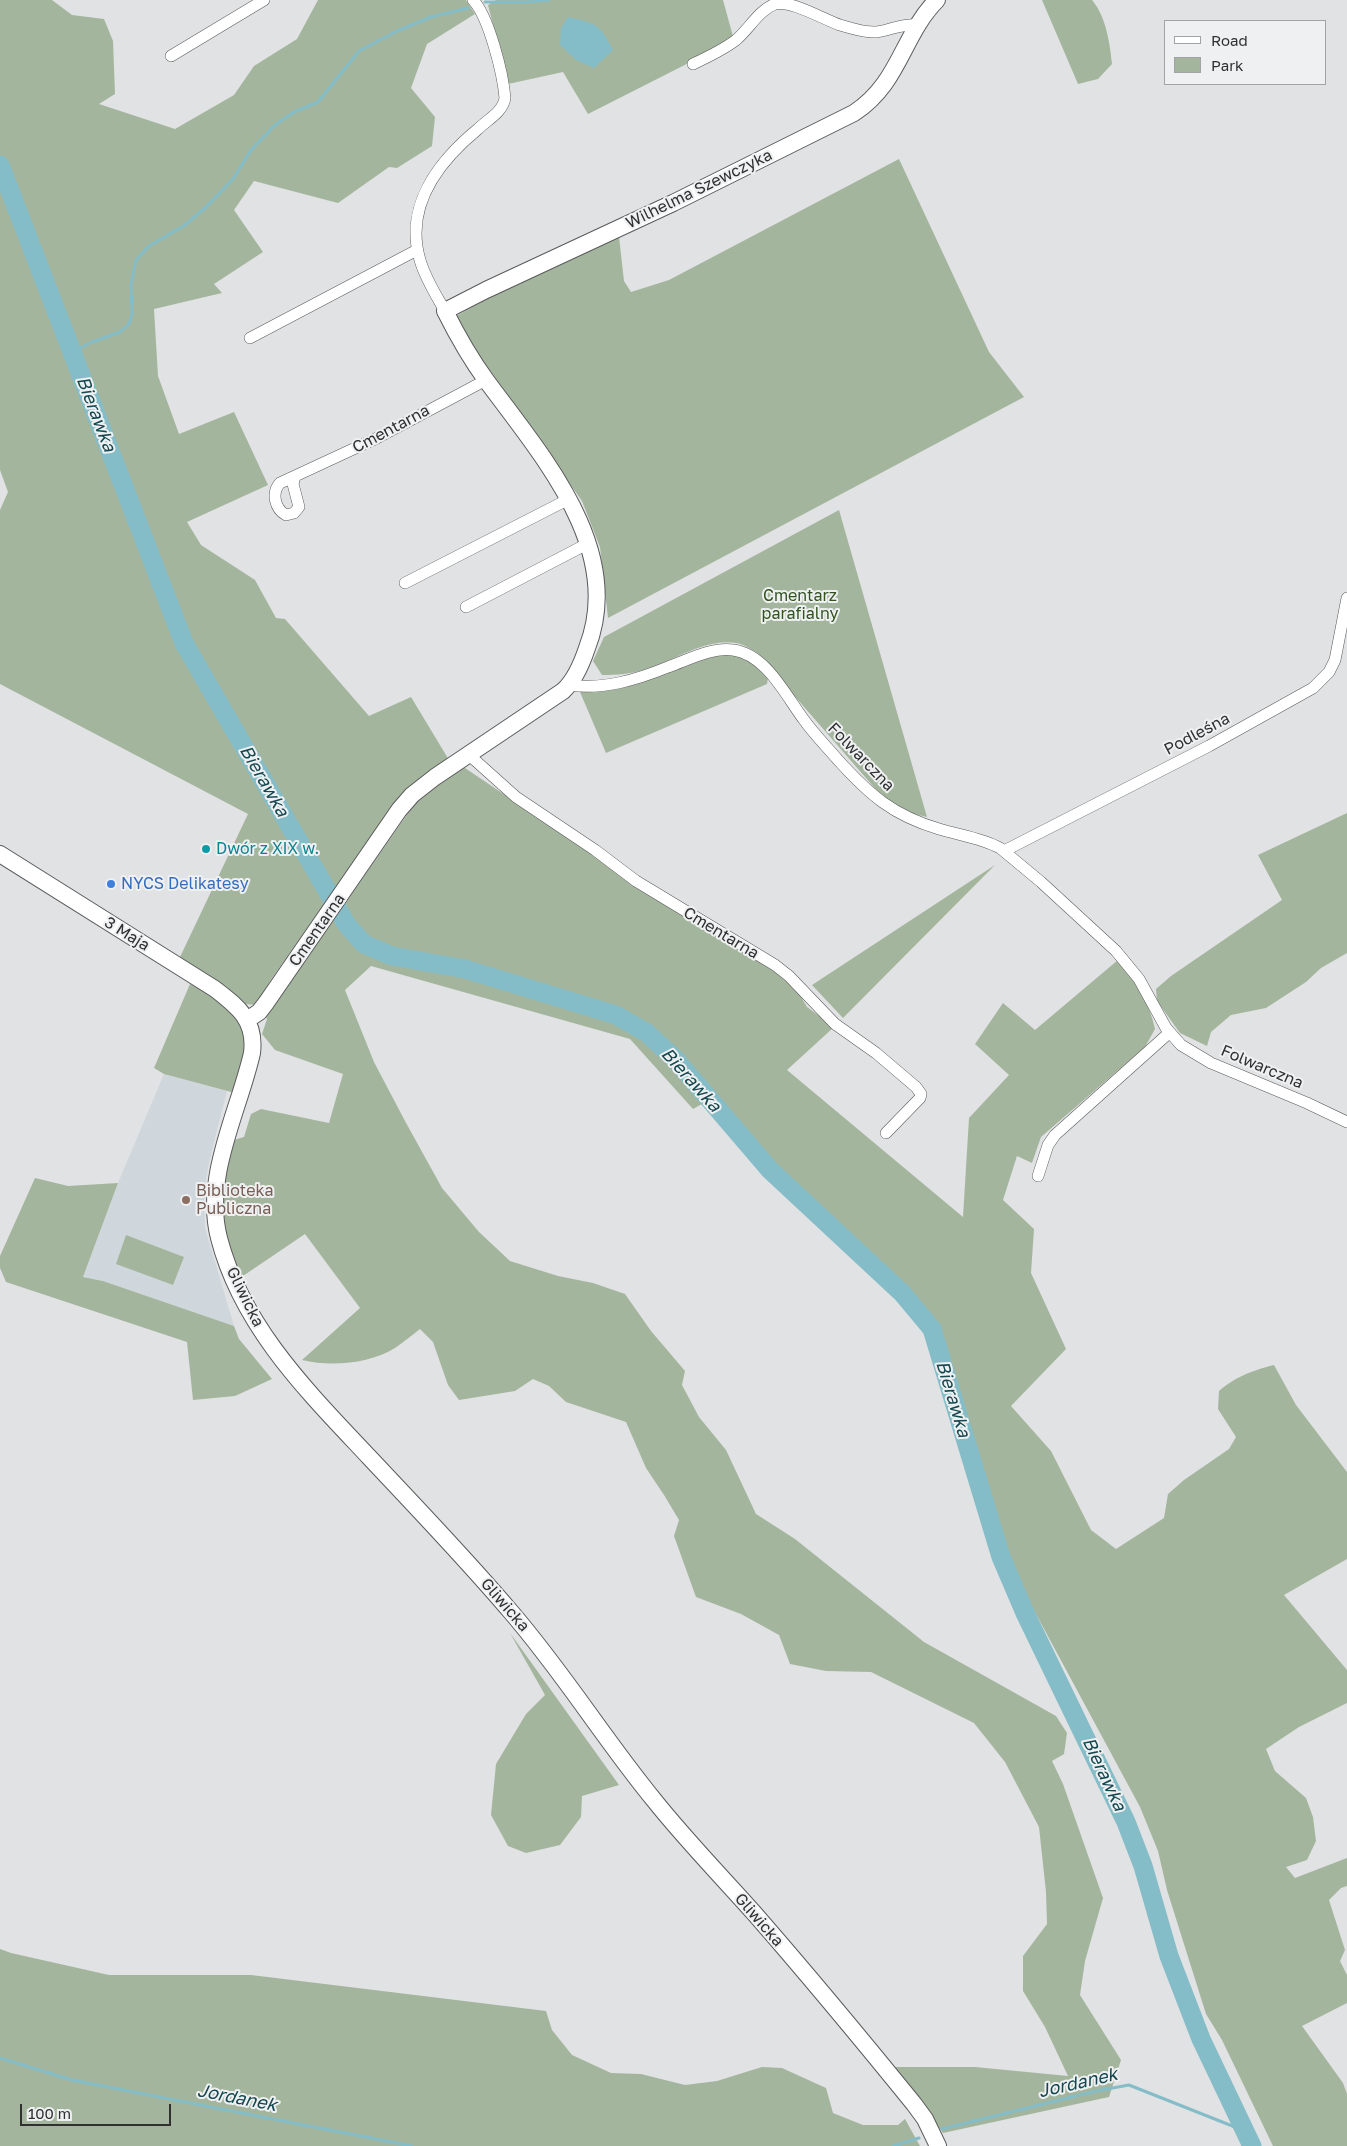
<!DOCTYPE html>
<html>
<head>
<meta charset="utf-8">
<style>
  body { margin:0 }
  #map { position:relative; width:1347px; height:2146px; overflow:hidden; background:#e1e2e4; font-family:"Golos Text",sans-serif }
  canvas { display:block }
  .legend { position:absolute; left:1164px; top:20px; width:162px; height:65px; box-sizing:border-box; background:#eef0f1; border:1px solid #a2a3a4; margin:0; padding:6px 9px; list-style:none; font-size:15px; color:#303031 }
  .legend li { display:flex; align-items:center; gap:10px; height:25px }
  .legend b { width:25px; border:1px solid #a2a3a4 }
  .scale { position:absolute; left:20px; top:2104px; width:151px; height:22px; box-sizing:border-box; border:2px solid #303031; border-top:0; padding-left:6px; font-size:15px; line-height:18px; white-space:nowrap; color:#303031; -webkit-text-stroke:4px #eef0f1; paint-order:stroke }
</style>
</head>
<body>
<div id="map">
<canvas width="1347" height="2146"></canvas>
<ul class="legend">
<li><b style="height:6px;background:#fff"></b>Road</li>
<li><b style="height:14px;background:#a4b59d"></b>Park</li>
</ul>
<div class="scale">100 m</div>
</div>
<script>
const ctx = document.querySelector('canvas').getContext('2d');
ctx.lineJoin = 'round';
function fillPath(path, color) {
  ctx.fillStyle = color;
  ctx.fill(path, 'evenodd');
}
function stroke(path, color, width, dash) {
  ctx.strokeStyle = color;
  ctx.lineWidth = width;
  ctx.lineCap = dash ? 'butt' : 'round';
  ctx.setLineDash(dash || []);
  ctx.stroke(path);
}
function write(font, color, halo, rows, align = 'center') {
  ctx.font = font + ' "Golos Text",sans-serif';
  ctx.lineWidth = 4;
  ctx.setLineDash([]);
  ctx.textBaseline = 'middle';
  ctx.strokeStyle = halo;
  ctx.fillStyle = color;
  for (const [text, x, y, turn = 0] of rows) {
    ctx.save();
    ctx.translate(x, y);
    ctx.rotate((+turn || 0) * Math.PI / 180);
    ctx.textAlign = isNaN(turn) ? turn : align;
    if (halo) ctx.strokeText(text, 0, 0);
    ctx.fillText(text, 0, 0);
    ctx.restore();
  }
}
fillPath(new Path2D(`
  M164,1074L227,1091L210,1158L204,1191L205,1228L234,1326L103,1281L83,1277L118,1183Z`), '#cfd7dd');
fillPath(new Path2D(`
  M0,0H52L72,15L104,19L113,41L115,94L99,104L175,129L234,95L254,66L297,39L318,0H466L475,14L427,44L411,88L435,117L432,146L397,168L389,167L338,203L254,181L234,210L263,252L214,284L222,293L154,309L158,376L179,434L234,412L268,485L187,522L201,545L255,580L276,618L285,619L369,716L411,697L449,760L401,794L270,981L256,1005L246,1004L227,987L180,957L248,814L0,684V510L8,492L0,470Z
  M496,0H723L734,40L588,114L563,72L508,84L488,5Z
  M1042,0H1092C1106,16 1110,44 1112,64L1098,79L1078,84Z
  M899,159L989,352L1024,397L608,618L600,547L582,501L453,318L514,283L619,237L624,281L631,292L669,280Z
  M839,510L927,817L893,809L757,653C751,649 743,644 736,643C704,638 673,662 644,670C630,674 617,675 602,675L593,661L604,637Z
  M729,653L749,659L768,678L767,684L606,753L580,692L608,690L705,658Z
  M462,766L588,851L773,970L798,992L807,1007L834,1027L787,1070L963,1217L969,1118L1009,1075L975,1044L1003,1003L1035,1030L1118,960C1136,980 1149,1002 1155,1029L1145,1047L1041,1137L1032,1163L1017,1156L1003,1200L1034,1229L1031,1273L1066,1349L1011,1406L1051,1451L1091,1530L1116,1549L1164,1518L1168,1494L1184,1480L1229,1449L1236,1437L1218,1409L1219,1391C1237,1376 1251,1371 1274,1365L1296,1405L1347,1472V1559L1284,1595L1347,1670V1703L1299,1727L1266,1749L1275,1771L1306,1798L1313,1817L1316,1841L1307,1860L1286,1867L1295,1878L1347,1858V1886L1341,1888L1329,1900L1345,1950L1340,1961L1347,1975V2003L1302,2026L1343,2083L1347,2094V2146H1273L1222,2040L1206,2014L1167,1890L1158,1851L1140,1807L1009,1564L942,1344L907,1286L761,1150L716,1096L693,1109L630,1039L371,966L345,990L374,1062L405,1121L442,1188L479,1232L510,1261L558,1276L593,1283L625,1294L651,1331L685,1371L682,1385L699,1417L726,1450L756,1514L795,1539L924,1642L1056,1716L1067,1733L1064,1754L1052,1761L1063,1784L1103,1898L1085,1961L1080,1995L1121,2060L1109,2097L943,2133L894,2067H975L1068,2076L1045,2027L1023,1991V1956L1047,1924L1046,1892L1039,1827L1005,1762L974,1723L871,1672L826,1671L790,1664L779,1635L741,1614L696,1597L674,1536L679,1520L664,1495L646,1468L626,1422L566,1402L549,1386L533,1379L515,1391L459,1400L448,1385L433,1342L420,1329C412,1335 404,1342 395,1348C369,1364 331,1367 302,1360L360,1308L305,1234L240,1278L224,1234L222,1184L234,1140L244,1137L251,1114L261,1109L329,1123L343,1074L275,1050L262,1034L267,1019L266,1017L420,796Z
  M1347,813V953L1321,968L1306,982L1266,1008L1231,1015L1211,1032L1207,1046L1180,1033L1157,1001L1156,989L1171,976L1282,900L1258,855Z
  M995,865L843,1018L812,985Z
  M190,984C218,997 249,1017 245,1051C244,1065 238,1080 235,1093L164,1074L154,1068Z
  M35,1178L68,1186L118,1183L83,1277L103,1281L234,1326L239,1339L272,1379L235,1396L193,1400L187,1342L6,1282L0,1268V1256Z
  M126,1235L184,1257L173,1285L116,1264Z
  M510,1633L619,1785L582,1796L581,1817L560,1845L526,1853L508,1846L491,1815L496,1764L526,1714L545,1695Z
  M0,1949L11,1953L109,1975H251L546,2011L552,2030L572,2055L611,2073L641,2074L685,2085L717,2081L762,2067L782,2068L826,2088L833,2113L863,2125H898L905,2119L920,2146H0Z`), '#a4b59d');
fillPath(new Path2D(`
  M568,17C597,24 599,23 613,50L594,68L576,60L560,45L561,28Z`), '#84bdc7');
stroke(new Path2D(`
  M485,2H525L549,0
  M72,352L92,342L120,332L129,324L132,314L131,284L136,260L149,246L185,225L206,207L233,179L251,150L275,125L294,112L318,102L359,51L397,31L431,17L468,8
  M0,2058L72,2080L412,2146
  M942,2129L1096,2091L1129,2085L1245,2131
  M893,2146L919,2138`), '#84bdc7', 3);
stroke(new Path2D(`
  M0,165L184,643L347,925L364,944L392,956L465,969L616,1015L647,1033L675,1059L770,1170L902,1293L932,1329L1001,1557L1025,1613L1126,1822L1143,1866L1169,1956L1201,2039L1252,2146`), '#84bdc7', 19);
const street = new Path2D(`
  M171,56L264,0
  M693,64C708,57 723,50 736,40C749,29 759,10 775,4C791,0 823,19 840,25C851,28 865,33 877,32C891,30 903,23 918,25
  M445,311C436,295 425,278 420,260C404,206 439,161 478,129C487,120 503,112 505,98C503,74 489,17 473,0
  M250,338L417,250
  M295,476L293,484L299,507L294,513L286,515C275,509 271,493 280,483L377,438L486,380
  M405,583L569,499
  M466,607L587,544
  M569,685C603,690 636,680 668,667C688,660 711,647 733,650C766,654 786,696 804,720C814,734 827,747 838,760C870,795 892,815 939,829C959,835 982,838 1000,848L1041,882L1116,951L1139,979L1166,1028L1181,1045L1211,1063L1307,1103L1347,1122
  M468,754L516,797L595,850L636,881L775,965L789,976L835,1024L876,1053L916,1087L921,1094L920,1098L886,1133
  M1004,851L1209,746L1313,688L1329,672L1335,660L1347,598
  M1038,1176L1048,1145L1055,1135L1169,1033`);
const secondary = new Path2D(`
  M0,854L215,989C238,1007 256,1020 252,1053C239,1111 203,1177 219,1238C242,1327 308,1392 369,1457C417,1508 466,1559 511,1612C563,1672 604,1739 654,1800C685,1839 721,1876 754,1913C809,1976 862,2040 914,2104L925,2119L938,2146
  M247,1020L259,1012L266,1003L399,810L412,795L435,777L563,691C575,680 582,663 587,648C626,549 540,454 486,380C470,358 457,335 445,311L486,290L673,203L854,113C900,83 902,35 937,0`);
stroke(street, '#595a5b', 12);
stroke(secondary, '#595a5b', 18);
stroke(street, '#fff', 11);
stroke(secondary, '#fff', 16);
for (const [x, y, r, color] of [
  [206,849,5,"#0f9aa8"],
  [111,884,5,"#3f7fe0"],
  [186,1200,5,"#8d6e63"]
]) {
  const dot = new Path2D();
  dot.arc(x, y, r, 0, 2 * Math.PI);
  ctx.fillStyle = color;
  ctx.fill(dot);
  stroke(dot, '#eef0f1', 2);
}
write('16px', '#303031', '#eef0f1', [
  ["Wilhelma Szewczyka",699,189,-26],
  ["Cmentarna",391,429,-28],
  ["Podleśna",1197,734,-28],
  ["Folwarczna",861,757,46],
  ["Cmentarna",317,930,-55],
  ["Cmentarna",721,933,31],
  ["3 Maja",127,934,32],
  ["Folwarczna",1262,1067,23],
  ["Gliwicka",245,1297,64],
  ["Gliwicka",505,1605,49],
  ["Gliwicka",759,1920,49]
]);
write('16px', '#31531e', '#eef0f1', [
  ["Cmentarz",800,596],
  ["parafialny",800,614]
]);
write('16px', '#0d838f', '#eef0f1', [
  ["Dwór z XIX w.",216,849]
], 'left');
write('16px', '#366cbe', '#eef0f1', [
  ["NYCS Delikatesy",121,884]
], 'left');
write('16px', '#785e54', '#eef0f1', [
  ["Biblioteka",196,1191],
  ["Publiczna",196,1209]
], 'left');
write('italic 18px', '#14474f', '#eef0f1', [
  ["Bierawka",96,414,69],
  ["Bierawka",264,781,60],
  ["Bierawka",691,1080,48],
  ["Bierawka",953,1399,73],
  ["Bierawka",1104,1774,65],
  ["Jordanek",1078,2083,-13],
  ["Jordanek",237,2098,11]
]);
</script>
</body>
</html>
